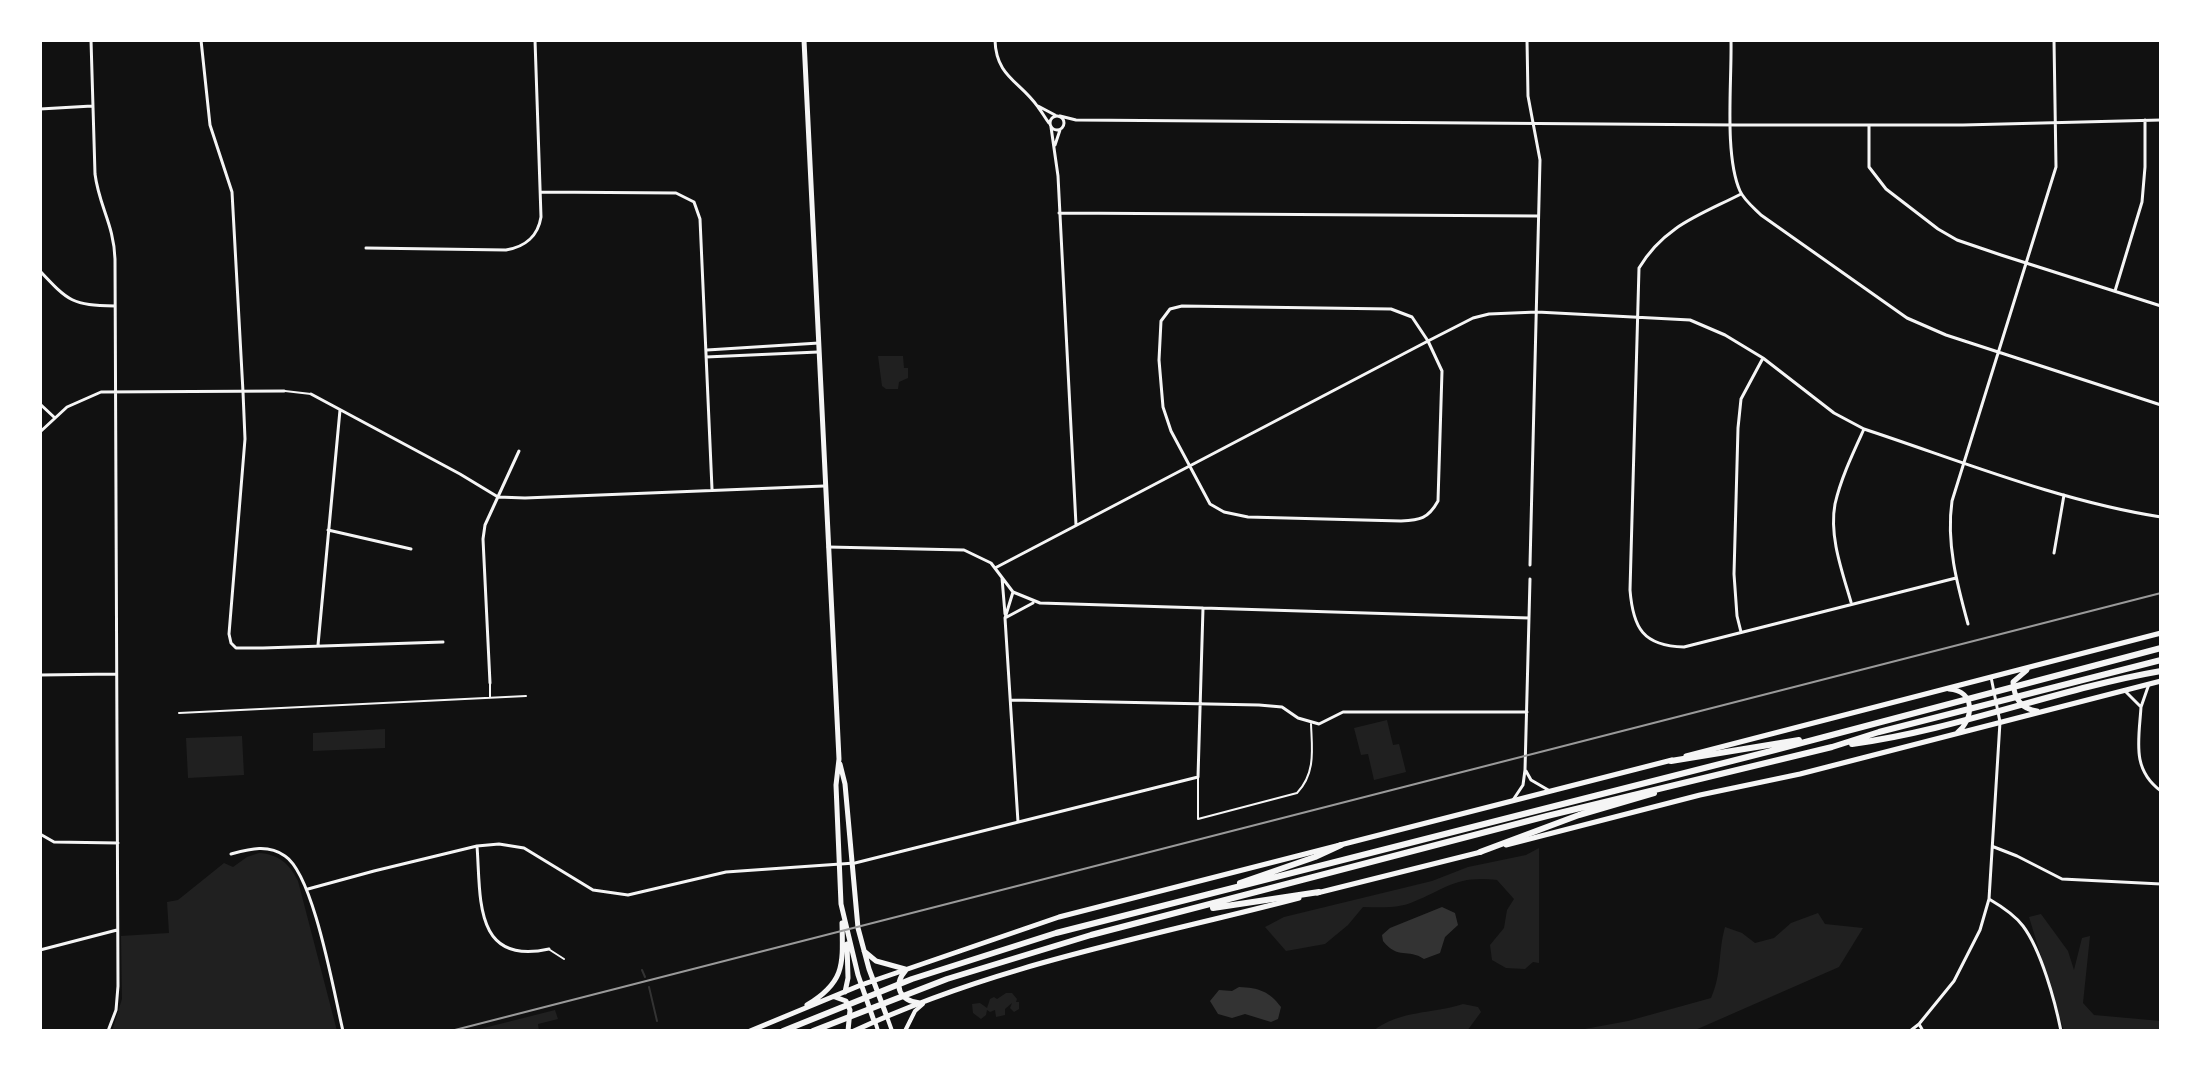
<!DOCTYPE html>
<html>
<head>
<meta charset="utf-8">
<style>
  body { margin:0 }
  #map { position:relative; width:2201px; height:1071px; overflow:hidden; background:#111; font-family:Lato,sans-serif }
  canvas { display:block }
  .frame { position:absolute; inset:0; border:42px solid #fff; pointer-events:none }
</style>
</head>
<body>
<div id="map">
<canvas width="2201" height="1071"></canvas>
<div class="frame"></div>
</div>
<script>
const ctx = document.querySelector('canvas').getContext('2d');
ctx.lineJoin = 'round';
function fillPath(path, color) {
  ctx.fillStyle = color;
  ctx.fill(path, 'evenodd');
}
function stroke(path, color, width, dash) {
  ctx.strokeStyle = color;
  ctx.lineWidth = width;
  ctx.lineCap = dash ? 'butt' : 'round';
  ctx.setLineDash(dash || []);
  ctx.stroke(path);
}
fillPath(new Path2D(`
  M878,356H903L904,368H908V378L899,382L898,389H886L882,386Z
  M1387,720L1393,745L1399,744L1406,772L1374,780L1368,754L1361,755L1354,728Z
  M385,729V748L313,751V733Z
  M242,736L244,775L188,778L186,738Z
  M1539,848V963L1533,962L1525,969L1506,968L1492,960L1490,945L1504,928L1507,910L1514,899L1497,880C1457,875 1447,888 1413,902C1397,909 1380,907 1363,907L1348,925L1325,944L1286,951L1265,927L1284,917L1432,881L1468,867L1526,855Z
  M259,853C278,854 290,864 298,881L337,1031H112L122,999L121,936L169,933L167,902L178,900L224,863L233,867L247,857Z
  M1818,913L1825,924L1863,928L1839,967L1693,1031H1574L1628,1021L1711,998C1722,974 1718,952 1725,927L1742,933L1755,943L1774,938L1791,923Z
  M2041,914L2068,951L2074,970L2082,938L2090,936L2083,1003L2094,1015L2161,1021V1031H2064L2029,917Z
  M1006,993H1012L1017,999L1016,1002H1019V1009L1014,1012L1010,1008L1012,1003L1005,1009V1015L996,1017L995,1010L990,1012L987,1010L986,1015L981,1019L973,1013L972,1004L980,1003L987,1008L990,999L994,997L997,999Z
  M1463,1004L1478,1007L1481,1012L1467,1031H1373C1400,1010 1432,1014 1463,1004Z
  M555,1010L558,1019L538,1024L539,1031H472Z`), '#202020');
fillPath(new Path2D(`
  M1442,907L1455,913L1458,925L1445,937L1440,953L1424,959C1408,948 1398,960 1383,941L1382,935L1390,928Z
  M1239,987C1259,988 1269,991 1281,1007L1278,1019L1271,1022L1245,1014L1232,1018L1218,1014L1210,1001L1219,990L1232,991Z`), '#333');
stroke(new Path2D(`
  M642,970L645,977
  M649,987L657,1021`), '#333', 2);
stroke(new Path2D(`
  M490,684V697
  M179,713L526,696
  M1198,778V819L1297,793C1316,773 1312,749 1311,724
  M550,950L564,959`), '#f5f5f5', 2);
stroke(new Path2D(`
  M285,391L311,394`), '#f5f5f5', 2);
stroke(new Path2D(`
  M91,40L95,174C99,206 114,225 115,259L118,986L116,1010L108,1031
  M201,40L210,125L232,192L243,392L245,439L229,634L231,643L236,648H263L443,642
  M995,40C996,77 1020,81 1038,107C1042,112 1045,118 1049,123
  M1527,40L1528,96L1540,160L1530,565
  M1731,40C1732,81 1724,155 1740,191C1744,200 1754,208 1761,215L1907,318L1946,335L2161,405
  M1038,106L1055,115
  M40,109L92,106
  M1050 123a7 7 0 1 1 14 0a7 7 0 1 1-14 0Z
  M1060,116L1076,120L1736,125H1963L2161,120
  M1869,125V167L1886,189L1938,229L1957,240L2001,255L2161,306
  M1051,127L1058,176L1076,525
  M1055,145L1060,130
  M541,192L676,193L694,202L700,219L712,489
  M1741,194C1700,215 1664,226 1639,268L1630,590C1633,628 1643,646 1684,647L1956,578
  M1059,213L1538,216
  M366,248L506,250C525,247 538,236 541,217L535,40
  M40,271C69,302 72,305 115,306
  M2115,291L2142,202L2145,167V120
  M1182,306L1391,309L1412,317L1428,341L1442,371L1438,501C1428,519 1420,520 1401,521L1248,517L1224,512L1210,504L1171,431L1163,407L1159,360L1161,321L1170,309Z
  M707,350L819,343
  M706,357L818,352
  M311,394L460,474L498,497L525,498L824,486
  M40,404L55,418
  M40,432L67,407L101,392L284,391
  M328,530L411,549
  M828,547L964,550L991,563L1013,592L1040,603L1529,618
  M2054,553L2064,495
  M995,568L1428,341L1473,318L1489,314L1537,312L1690,320L1725,335L1763,358L1834,413L1864,429C1961,461 2059,501 2161,517
  M1002,578L1005,614
  M1013,592L1005,618L1018,822
  M1851,602C1842,571 1829,536 1835,504C1841,478 1853,453 1864,429
  M1005,618L1033,603
  M1968,624C1957,584 1946,543 1952,501L2056,167L2054,40
  M1741,632L1737,616L1734,574L1738,428L1741,399L1763,358
  M318,645L340,410
  M40,675L116,674
  M490,683L483,539L485,525L519,451
  M2125,691L2141,707C2139,740 2131,769 2161,791
  M1011,700L1259,705L1282,707L1298,718L1319,724L1343,712H1527
  M2141,707L2149,684
  M1526,771L1531,780L1550,791
  M1513,800L1523,785L1525,770L1530,579
  M40,834L54,842L118,843
  M477,846C481,897 473,966 549,949
  M1994,847L2017,856L2062,879L2161,884
  M231,854C250,849 268,844 285,856C314,875 334,994 343,1031
  M308,889L374,871L477,846L499,844L524,848L593,890L628,895L726,872L855,863L1198,777L1203,608
  M1989,899C2001,906 2014,914 2023,926C2041,950 2055,1001 2061,1031
  M40,950L117,930
  M1919,1024L1923,1031
  M1910,1031L1919,1024L1954,981L1980,930L1989,899L2000,722L1991,677`), '#f5f5f5', 3);
stroke(new Path2D(`
  M887,1017L892,1031
  M875,1021L878,1031
  M905,1031L915,1011L923,1004`), '#f5f5f5', 4);
stroke(new Path2D(`
  M804,40L839,759L836,785L841,904L858,975L874,1021
  M2027,670L2013,682C2014,698 2021,709 2037,711
  M1949,689C1976,691 1974,719 1957,733
  M1686,756L2161,633
  M840,764L845,784L858,928L869,969L887,1017
  M1506,845L1700,795L1800,774L2161,681
  M1317,893L1481,852
  M864,951L876,961L905,969
  M906,970C892,986 900,1001 920,1003
  M845,992L848,978L847,944
  M835,997L846,1001L850,1010L848,1031
  M807,1005C845,982 843,965 842,923
  M750,1031L861,985L1059,917L1672,760
  M854,1031C994,965 1150,937 1299,898`), '#f5f5f5', 5);
stroke(new Path2D(`
  M1852,744C1956,730 2057,689 2161,671
  M1671,761L1799,740
  M1480,852L1579,815L1654,793
  M1240,883L1315,857L1341,845
  M1213,908L1319,892
  M783,1031L912,979L1056,933L1775,750L2161,648
  M813,1031L947,979L1091,935L1547,816L1832,747L1879,732L2161,660`), '#f5f5f5', 6);
stroke(new Path2D(`
  M451,1031L2161,593`), '#9a9a9a', 2);
</script>
</body>
</html>
